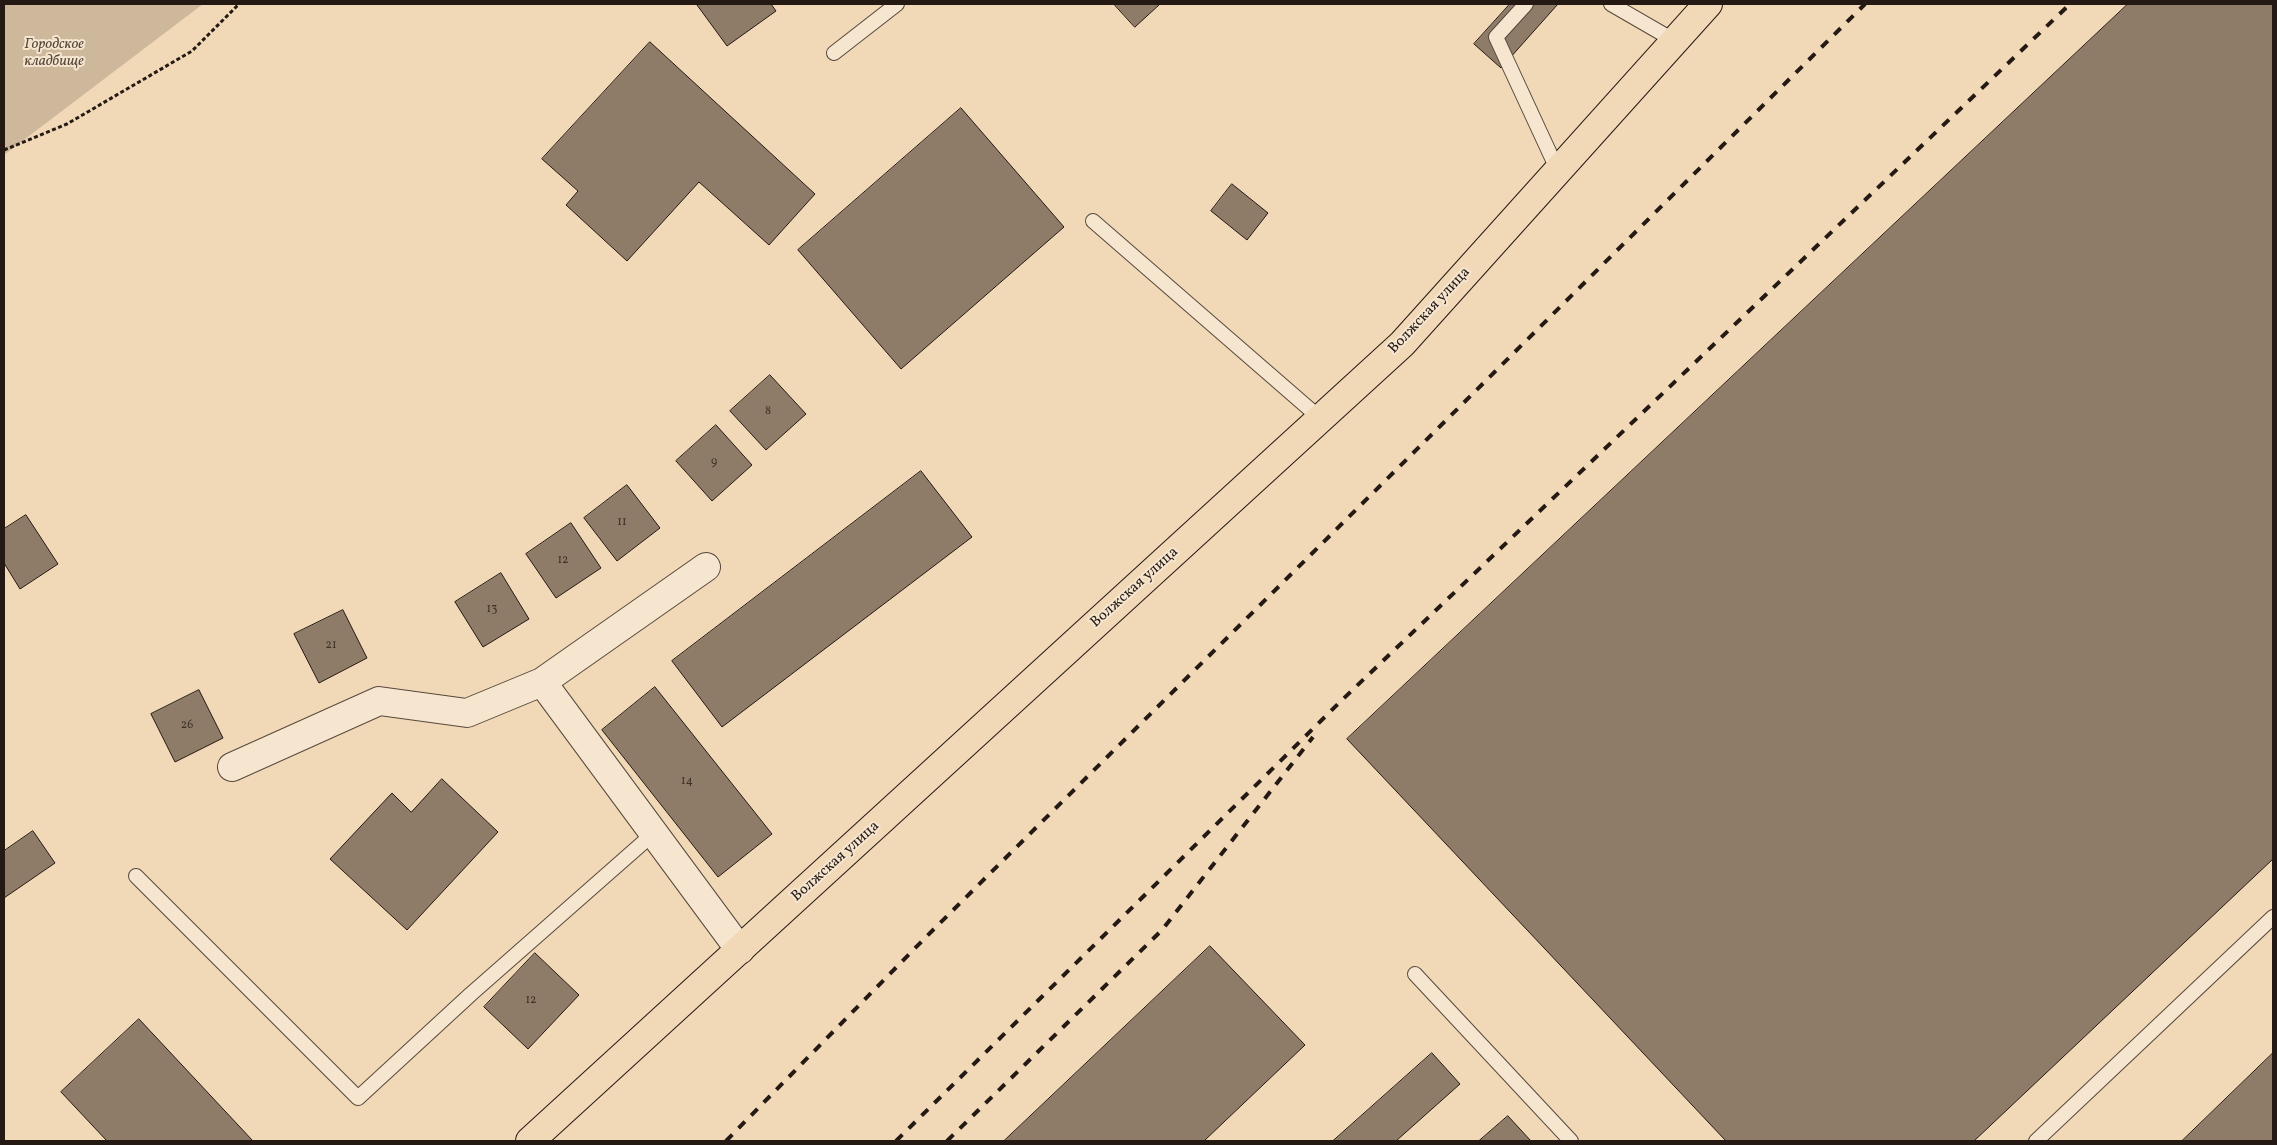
<!DOCTYPE html>
<html>
<head>
<meta charset="utf-8">
<style>
  body { margin:0 }
  #map { position:relative; width:2277px; height:1145px; overflow:hidden; background:#f1d8b7; font-family:Vollkorn,serif }
  canvas { display:block }
  .frame { position:absolute; inset:0; border:5px solid #241913; pointer-events:none }
</style>
</head>
<body>
<div id="map">
<canvas width="2277" height="1145"></canvas>
<div class="frame"></div>
</div>
<script>
const ctx = document.querySelector('canvas').getContext('2d');
ctx.lineJoin = 'round';
function fillPath(path, color) {
  ctx.fillStyle = color;
  ctx.fill(path, 'evenodd');
}
function stroke(path, color, width, dash) {
  ctx.strokeStyle = color;
  ctx.lineWidth = width;
  ctx.lineCap = dash ? 'butt' : 'round';
  ctx.setLineDash(dash || []);
  ctx.stroke(path);
}
function write(font, color, halo, rows, align = 'center') {
  ctx.font = font + ' Vollkorn,serif';
  ctx.lineWidth = 4;
  ctx.setLineDash([]);
  ctx.textBaseline = 'middle';
  ctx.strokeStyle = halo;
  ctx.fillStyle = color;
  for (const [text, x, y, turn = 0] of rows) {
    ctx.save();
    ctx.translate(x, y);
    ctx.rotate((+turn || 0) * Math.PI / 180);
    ctx.textAlign = isNaN(turn) ? turn : align;
    if (halo) ctx.strokeText(text, 0, 0);
    ctx.fillText(text, 0, 0);
    ctx.restore();
  }
}
fillPath(new Path2D(`
  M4,4H203L4,155Z`), '#ceb89b');
const building = new Path2D(`
  M699,4H771L776,11L727,46L697,5Z
  M1114,4H1158L1159,5L1135,27Z
  M1510,4H1558L1501,68L1474,44Z
  M2128,4H2273V859L1974,1141H1726L1347,739Z
  M650,42L815,194L769,245L699,182L627,261L566,205L578,191L542,159Z
  M961,108L1064,227L901,369L798,250Z
  M1232,184L1268,213L1247,240L1211,211Z
  M770,375L806,414L766,450L730,411Z
  M716,425L752,465L712,501L676,461Z
  M921,471L972,537L722,727L672,661Z
  M627,485L660,528L617,561L584,518Z
  M26,515L58,564L20,589L4,563V529Z
  M571,523L601,568L556,598L526,554Z
  M501,573L529,619L483,647L455,602Z
  M343,610L367,658L319,683L294,634Z
  M655,687L772,834L718,877L602,730Z
  M199,690L223,738L175,762L151,714Z
  M442,779L498,832L407,930L330,859L392,793L411,812Z
  M33,831L55,863L4,898V851Z
  M1210,946L1305,1045L1204,1141H1004Z
  M535,953L579,995L528,1049L484,1007Z
  M139,1019L253,1141H107L61,1092Z
  M1432,1053L1460,1084L1396,1141H1333Z
  M2273,1053V1141H2182Z
  M1508,1116L1531,1141H1479Z`);
fillPath(building, '#8f7c68');
stroke(building, '#241913', 1);
const lane = new Path2D(`
  M1526,4L1496,37L1558,171
  M1611,4L1675,41
  M834,53L897,4
  M1093,221L1321,419
  M136,876L358,1098L471,994L654,833
  M1415,974L1571,1141
  M2036,1141L2273,917`);
const street = new Path2D(`
  M542,682L740,950
  M232,767L379,701L467,713L542,682L706,567`);
const primary = new Path2D(`
  M530,1141L1402,344L1708,4`);
stroke(lane, '#57493c', 16);
stroke(street, '#57493c', 30);
stroke(primary, '#241913', 30);
stroke(new Path2D(`
  M4,150L67,124L192,51L239,4`), '#241913', 3, [4, 2.5]);
stroke(lane, '#f6e6d0', 14);
stroke(street, '#f6e6d0', 28);
stroke(primary, '#f1d8b7', 28);
stroke(new Path2D(`
  M726,1141L927,936L1865,4
  M896,1141L1342,700L2070,4
  M947,1141L1162,930L1313,737`), '#241913', 4, [9, 9]);
write('12px', '#3f3228', null, [
  ["8",768,412],
  ["9",714,463],
  ["11",622,523],
  ["12",563,561],
  ["13",492,610],
  ["21",331,646],
  ["26",187,726],
  ["14",687,782],
  ["12",531,1001]
]);
write('italic 15px', '#57493c', '#f6e6d0', [
  ["Городское",54,45],
  ["кладбище",54,62]
]);
write('15px', '#241913', '#f6e6d0', [
  ["Волжская улица",1430,311,-47],
  ["Волжская улица",1135,588,-42],
  ["Волжская улица",836,862,-42]
]);
</script>
</body>
</html>
